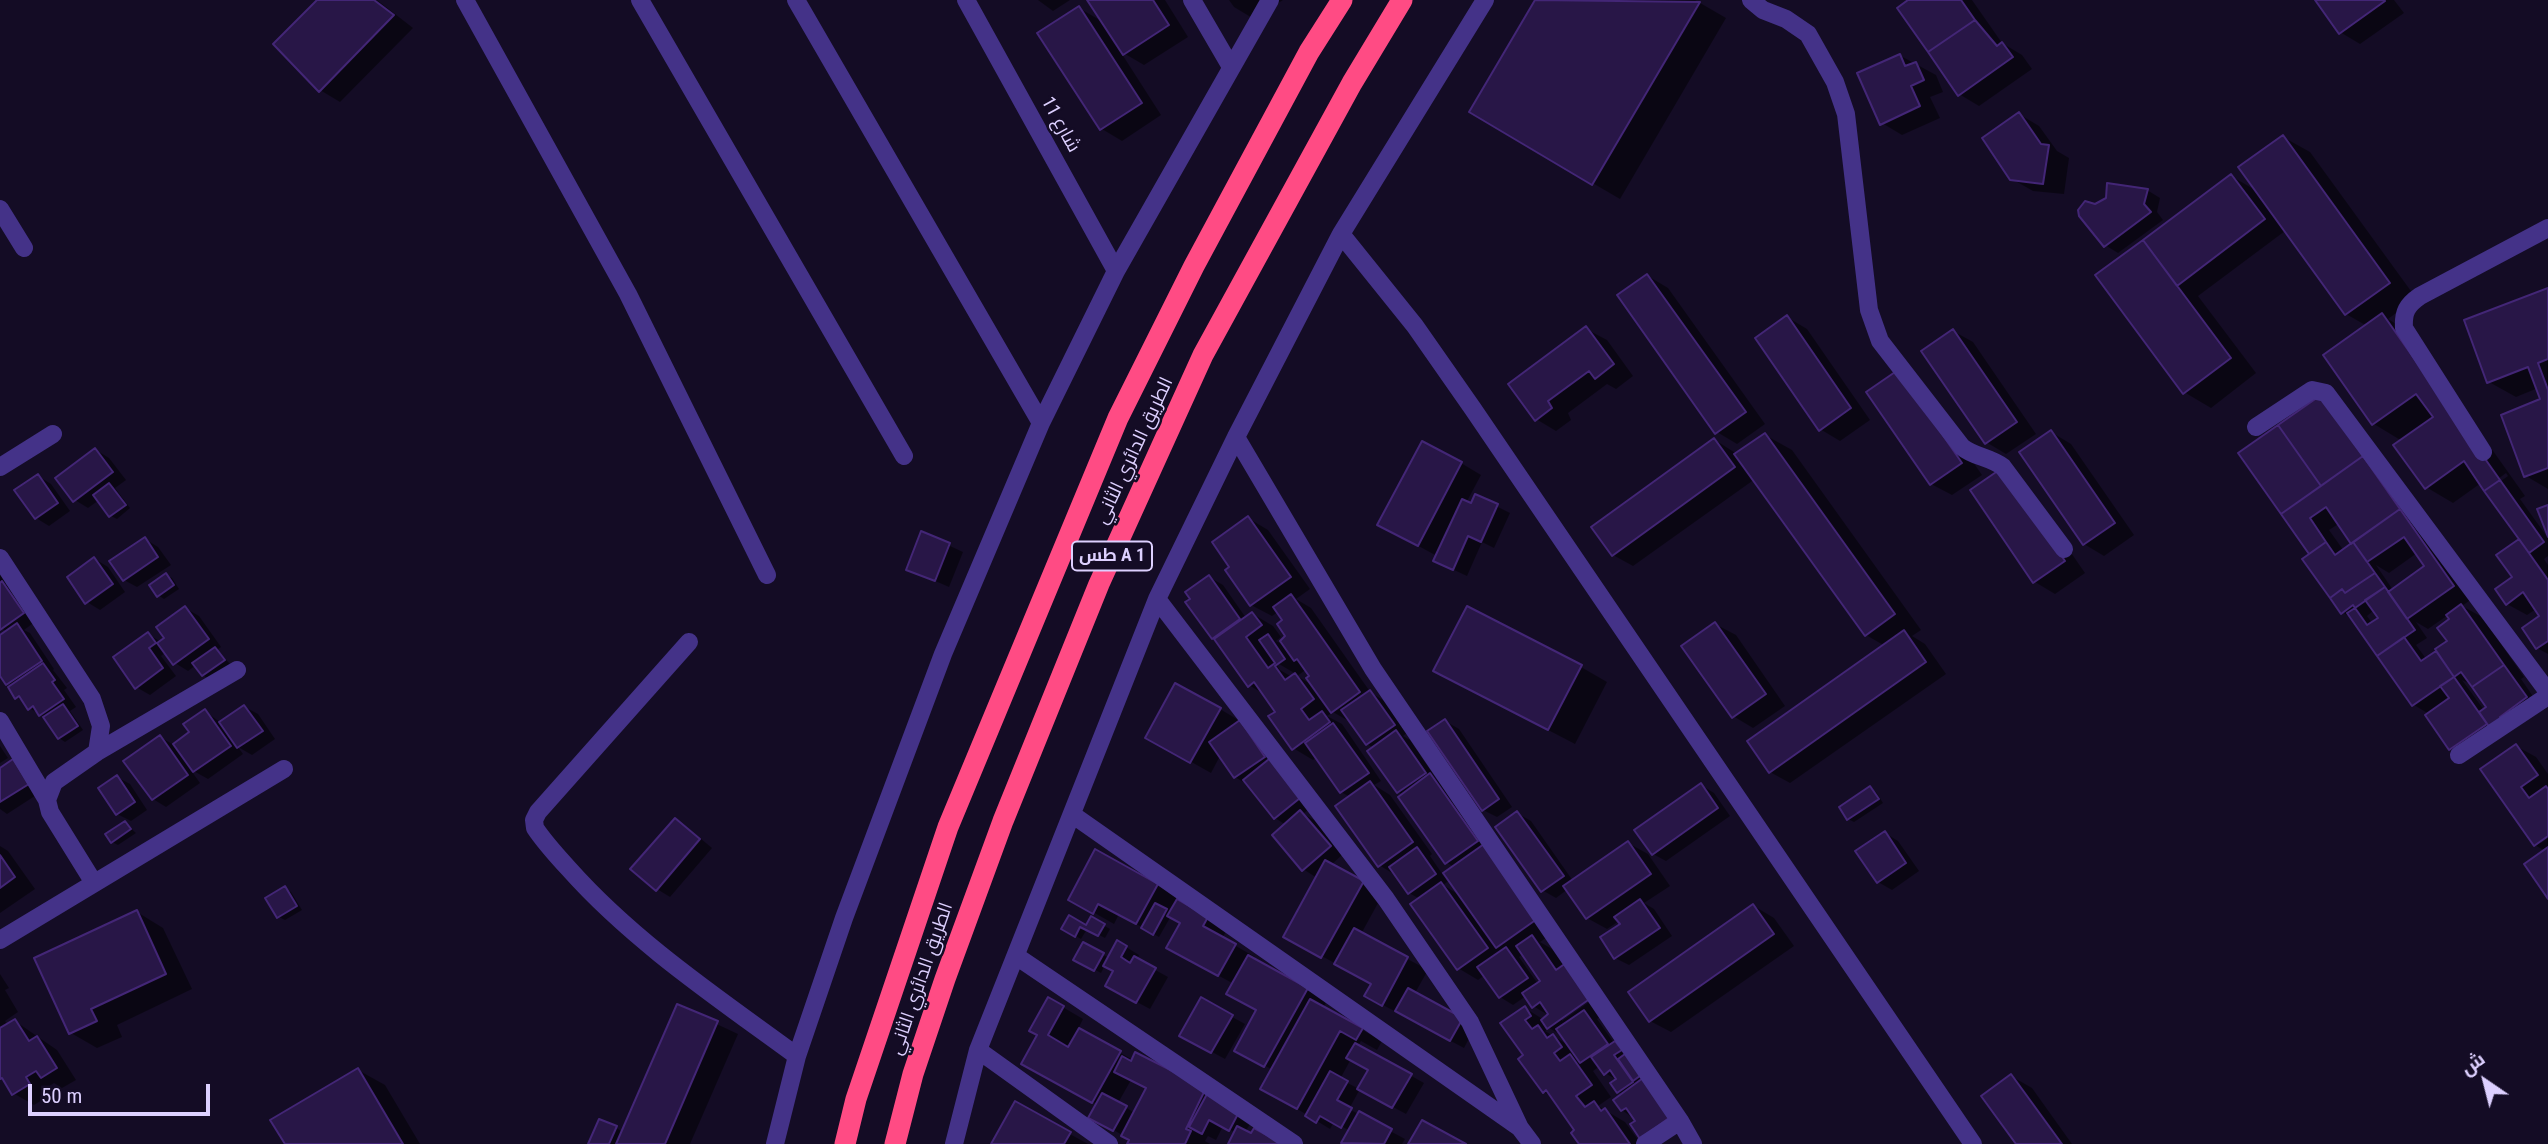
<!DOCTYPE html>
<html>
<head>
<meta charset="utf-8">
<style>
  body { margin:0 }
  #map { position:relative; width:2548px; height:1144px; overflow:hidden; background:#140c25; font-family:"Roboto Condensed",Cairo,sans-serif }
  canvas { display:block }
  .north { position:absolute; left:2450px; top:1046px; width:70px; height:70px; -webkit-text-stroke:5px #140c25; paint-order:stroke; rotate:325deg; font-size:19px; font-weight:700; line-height:28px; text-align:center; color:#ddd0ff }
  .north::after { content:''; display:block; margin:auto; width:24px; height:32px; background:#ddd0ff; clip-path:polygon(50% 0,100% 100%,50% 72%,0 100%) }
  .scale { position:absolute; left:28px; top:1084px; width:182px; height:32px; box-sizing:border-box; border:4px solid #ddd0ff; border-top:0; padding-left:9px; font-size:21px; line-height:24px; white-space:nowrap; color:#ddd0ff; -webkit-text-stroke:5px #140c25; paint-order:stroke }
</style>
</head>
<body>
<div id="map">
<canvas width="2548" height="1144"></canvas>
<div class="north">ش</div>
<div class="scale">50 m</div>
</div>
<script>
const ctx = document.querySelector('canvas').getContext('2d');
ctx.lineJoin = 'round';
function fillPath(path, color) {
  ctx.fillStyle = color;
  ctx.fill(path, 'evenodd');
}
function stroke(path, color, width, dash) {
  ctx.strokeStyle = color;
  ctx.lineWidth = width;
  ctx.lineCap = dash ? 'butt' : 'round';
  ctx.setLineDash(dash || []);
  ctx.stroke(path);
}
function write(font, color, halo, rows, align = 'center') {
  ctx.font = font + ' "Roboto Condensed",Cairo,sans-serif';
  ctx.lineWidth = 5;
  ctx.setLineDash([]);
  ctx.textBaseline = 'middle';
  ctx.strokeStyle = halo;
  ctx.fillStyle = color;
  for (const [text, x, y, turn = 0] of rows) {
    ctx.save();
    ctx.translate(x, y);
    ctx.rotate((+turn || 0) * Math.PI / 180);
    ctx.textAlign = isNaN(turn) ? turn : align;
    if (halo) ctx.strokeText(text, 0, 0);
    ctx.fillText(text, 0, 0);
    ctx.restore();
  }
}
fillPath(new Path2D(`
  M320,0H377L413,28L340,102L320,90Z
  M1038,0H1070L1053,11Z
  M1089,0H1165L1188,37L1144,65L1120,51L1161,115L1122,141L1102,129L1040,33L1079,8L1103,22Z
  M1229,0H1283L1254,19L1234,7Z
  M1537,0H1695L1726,18L1620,199L1471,112Z
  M1911,0H1972L2002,43L2022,55L2032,69L1979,106L1959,94Z
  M2317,0H2394L2404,13L2360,44L2340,32Z
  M1899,55L1936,75L1943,92L1930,97L1940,118L1902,135L1882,123Z
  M2019,114L2039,126L2057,151L2069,158L2064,194L2033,191L2012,179Z
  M2283,137L2310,152L2416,298L2388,319L2408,331L2525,496L2520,499L2548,538V556L2544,559L2548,565V654L2537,648L2542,616L2536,609L2527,615L2507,604L2521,539L2481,483L2453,503L2426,487L2402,441L2374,424L2325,356L2367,326L2346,314L2285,231L2198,296L2256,373L2211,408L2184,392L2097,276L2231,176L2257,191ZM2506,473L2508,476L2494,486V482Z
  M2147,190L2160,198L2157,212L2163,220L2118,253L2105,245L2095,206Z
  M1648,276L1668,288L1765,424L1737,444L1717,432Z
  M2548,290V489L2526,476L2543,400L2538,388L2516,397L2489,382Z
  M1787,317L1807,329L1870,420L1840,441L1820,429Z
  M1586,329L1607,340L1633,376L1616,389L1607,384L1568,413L1571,420L1556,431L1536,419Z
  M1953,331L1973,342L2036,434L2006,454L1986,442Z
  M1919,384L1982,475L1952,495L1931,484Z
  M2321,397L2473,598L2462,606L2482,617L2524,677L2521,679L2539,705L2464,756L2450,749L2429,714L2414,705L2353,619L2342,612L2311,555L2240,454ZM2340,523L2355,543L2344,551L2329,530ZM2417,553L2427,567L2393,590L2376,565L2389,573ZM2374,610L2380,618L2372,623L2367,616ZM2448,615L2451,620L2449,641L2442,657L2436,653L2427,660L2416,645L2427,638L2416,622L2428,629ZM2462,680L2474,686L2488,707L2484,710Z
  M2051,432L2071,444L2134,535L2104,556L2084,544Z
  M1765,435L1792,450L1921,630L1912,636L1925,644L1946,674L1790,783L1770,772L1885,646L1866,635L1755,479L1633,566L1613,555L1715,440L1737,454Z
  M96,450L109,458L126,480L115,488L130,508L117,519L111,516L99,500L88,508L75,500Z
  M1461,463L1481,475L1466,503L1472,506L1476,496L1510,513L1494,548L1482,542L1467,576L1435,561L1437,556L1400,536Z
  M38,476L51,484L70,511L49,526L36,518Z
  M2022,482L2085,573L2055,594L2035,582L1972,491Z
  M1248,518L1268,530L1310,589L1296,599L1311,608L1371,693L1383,700L1407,733L1403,736L1410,740L1437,780L1451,787L1556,931L1540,942L1552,949L1564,966L1562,1021L1599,995L1610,1010L1597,1019L1614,1043L1649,1077L1637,1121L1622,1110L1623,1095L1618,1092L1617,1080L1605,1073L1600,1066L1593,1071L1611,1097L1598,1106L1625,1122L1641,1144H1581L1576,1131L1552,1097L1544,1092L1525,1056V1008L1544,1020L1550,1016L1533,1006L1526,996L1513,1005L1500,997L1485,975L1478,980L1458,968L1420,899L1409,893L1397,876L1379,865L1350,797L1341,792L1317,757L1313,760L1293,748L1277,712L1265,695L1249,685L1218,641L1213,638L1209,577L1223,585L1246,618L1253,614L1273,626L1281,637L1276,641L1280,643L1288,637L1285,621L1278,612L1272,616L1251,605L1232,568ZM1274,661L1296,674L1292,677L1280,670ZM1307,669L1314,686L1297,676ZM1333,712L1352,723L1367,744L1374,748L1398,792L1403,795L1446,862L1454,867L1443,875L1430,856L1432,854L1390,795L1374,785L1381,781L1342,724L1327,716ZM1450,880L1461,896L1443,885ZM1523,954L1543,981L1538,984L1519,957ZM1549,1028L1563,1036L1570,1046L1545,1031Z
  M922,533L963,552L949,587L908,569Z
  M145,539L158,547L171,565L137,587L124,580Z
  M95,559L108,567L125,592L100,610L87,602Z
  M0,562L12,579L5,584L16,591L36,621L24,630L30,633L54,669L53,670L67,688L64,690L76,707L70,711L83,730L65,742L59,738L45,717L29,708L25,702L16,697L12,686L0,673V637L7,632L0,627Z
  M166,575L172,578L179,589L164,599L158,595Z
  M185,608L199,616L221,647L217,650L230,664L209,679L203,675L196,665L188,671L175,663L166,652L161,656L176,676L150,695L136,687L148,634L161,642Z
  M1715,624L1736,635L1785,706L1753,728L1733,716Z
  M1581,667L1607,682L1575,744L1435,671Z
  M245,707L258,714L275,739L252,755L238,747L243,754L208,779L190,769L200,783L166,807L153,799L160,737L174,745L191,733L205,711L221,723Z
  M1220,709L1240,721L1317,802L1303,814L1314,820L1343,854L1331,865L1383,894L1361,934L1428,970L1415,993L1475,1027L1464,1048L1366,996L1373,984L1285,936L1317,878L1303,869L1286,825L1275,818L1248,785L1235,777L1220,756L1211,773L1147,737Z
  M1445,721L1459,729L1512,807L1497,817L1483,810Z
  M0,746L8,758L0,763Z
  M2516,746L2536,757L2548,774V834L2541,839V843L2548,838V896L2545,851L2535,845L2482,769Z
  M13,761L41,792L7,814L0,809V770Z
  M117,777L130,784L147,810L131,821L117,814Z
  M1701,785L1714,793L1730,816L1666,861L1653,854Z
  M1870,789L1876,792L1883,803L1854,822L1848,819Z
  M1517,813L1531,821L1573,881L1628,843L1648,854L1670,886L1644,903L1654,909L1672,936L1629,965L1615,958L1622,925L1619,921L1607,929L1587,918L1568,889L1556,898L1542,890Z
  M675,820L688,828L712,848L670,897L657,889Z
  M125,823L136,833L118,845L112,842Z
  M1885,833L1898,841L1919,871L1892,890L1878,882L1857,852Z
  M0,846L8,851L35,889L0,913Z
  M1157,885L1177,897L1175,901L1227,930L1222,938L1255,957L1253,960L1327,1001L1323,1008L1382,1041L1377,1050L1361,1041L1358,1046L1424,1083L1406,1114L1360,1089L1349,1109L1405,1139L1402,1144H1347L1343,1142L1350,1131L1334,1122L1330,1129L1263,1088L1273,1070L1236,1050L1258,1010L1234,984L1188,959L1182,923L1171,916L1159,937L1119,914L1114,924L1070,899ZM1351,1059L1370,1069L1359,1089L1340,1079Z
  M285,888L291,892L302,910L285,920L279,917Z
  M1754,906L1774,918L1794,946L1671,1032L1650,1021Z
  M137,912L163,928L192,989L117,1025L122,1037L97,1048L71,1033Z
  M1069,917L1087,927L1092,919L1110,929L1105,938L1087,929L1081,939L1063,929Z
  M1118,942L1139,955L1137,960L1168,977L1150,1009L1107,986L1115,971L1105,965L1101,973L1075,959L1083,944L1109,958Z
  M0,974L9,988L5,990L18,1012L5,1021L8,1025L15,1021L57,1050L76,1080L62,1088L54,1083L45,1089L50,1095L34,1105L13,1093L0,1075Z
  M1049,999L1083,1019L1078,1029L1133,1060L1136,1054L1252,1121L1245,1132L1230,1144L1236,1133L1223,1126L1216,1140L1208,1136L1205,1141L1210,1144H1129L1131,1140L1091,1117L1098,1105L1023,1063L1039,1034ZM1131,1080L1148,1089L1135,1113L1118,1103Z
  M1201,1000L1245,1024L1225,1059L1181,1035Z
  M678,1006L738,1034L690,1144H590L616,1128L623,1132Z
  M358,1070L385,1085L420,1144H287Z
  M2011,1076L2032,1088L2072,1144H2019Z
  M1015,1104L1088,1144H993Z`), '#0007');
const building = new Path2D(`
  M317,0H374L394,15L319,92L273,44Z
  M1087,0H1153L1169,25L1123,55Z
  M1535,0L1700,2L1592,185L1469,112Z
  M1908,0H1961L1975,20L1928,52L1897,8Z
  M2315,0H2384L2385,1L2339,34Z
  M1079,6L1142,103L1100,130L1037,33Z
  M1975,20L1997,46L2002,42L2013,57L1958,96L1928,52Z
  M1900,54L1905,66L1916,62L1924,80L1911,86L1920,106L1880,125L1857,73Z
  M2019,112L2041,144L2049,145L2043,184L2010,180L1982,138Z
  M2283,135L2390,283L2345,315L2238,167Z
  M2231,174L2265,219L2177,286L2143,240Z
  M2107,183L2148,189L2144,204L2151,212L2104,247L2079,216L2078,210L2085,201L2095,204L2106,198Z
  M2143,240L2231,358L2183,394L2095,275Z
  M1647,274L1746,412L1715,434L1617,295Z
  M2548,288V359L2538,363L2548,390V468L2524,477L2501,415L2540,399L2528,367L2487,383L2464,320Z
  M2382,313L2500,480L2484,491L2464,461L2425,489L2393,445L2433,417L2416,394L2372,425L2323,355Z
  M1787,315L1851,408L1819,431L1755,338Z
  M1586,326L1614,364L1595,379L1589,371L1548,401L1552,408L1535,421L1508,384Z
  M1953,329L2017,422L1985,444L1921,351Z
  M1898,370L1962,463L1930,485L1866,392Z
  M2321,395L2363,456L2321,486L2278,425Z
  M2278,425L2321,486L2281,514L2238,453Z
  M2051,430L2115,523L2083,545L2019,452Z
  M1765,433L1895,614L1865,636L1734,454Z
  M1714,438L1735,467L1612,556L1591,527Z
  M1422,441L1462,462L1418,546L1377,525Z
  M95,448L113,472L73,502L55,478Z
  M2363,456L2400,509L2351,544L2326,507L2310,518L2326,542L2309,554L2281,514Z
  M2002,468L2065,561L2033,583L1970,490Z
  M38,474L58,503L35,519L14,490Z
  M2500,480L2544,542L2529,553L2484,491Z
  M109,483L126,505L109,517L93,495Z
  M1475,494L1498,504L1481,542L1468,536L1453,570L1433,561L1462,499L1471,503Z
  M2548,505V537L2537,509Z
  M2400,509L2454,586L2407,619L2388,592L2424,566L2404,537L2367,562L2353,542Z
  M1248,516L1291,577L1250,606L1225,570L1229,567L1212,542Z
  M921,531L950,543L935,581L906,570Z
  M145,537L158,557L123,581L109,561Z
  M2519,539L2548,580V641L2536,649L2522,628L2539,616L2523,592L2506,605L2495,589L2512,577L2496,555Z
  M2326,542L2335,555L2353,542L2375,573L2345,593L2342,589L2330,598L2302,559Z
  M94,557L113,584L85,604L67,577Z
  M166,573L174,585L157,597L149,585Z
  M2375,573L2385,587L2355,608L2353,605L2341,614L2330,598L2342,589L2345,593Z
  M1209,575L1240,619L1212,639L1185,602L1190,599L1185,592Z
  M2,581L24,613L0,630V583Z
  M2385,587L2415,630L2377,656L2347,613L2355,608L2367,625L2378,618L2365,600Z
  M1291,594L1360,692L1331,713L1306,678L1309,676L1297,659L1294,661L1280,641L1285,636L1277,624L1282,620L1273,607Z
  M2461,604L2504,665L2472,687L2461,672L2454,677L2435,649L2447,641L2437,628L2449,619L2446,615Z
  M185,606L209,639L173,665L157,643L164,638L156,627Z
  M1467,606L1582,665L1548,730L1433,671Z
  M1252,612L1262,625L1246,637L1268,668L1275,663L1259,640L1268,634L1285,659L1275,666L1285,680L1295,673L1314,699L1301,709L1309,720L1322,711L1330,722L1292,750L1268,716L1275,712L1254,682L1248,687L1214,639Z
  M1715,622L1766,694L1732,718L1681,646Z
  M17,623L42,661L6,685L0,676V635Z
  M1904,630L1926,662L1769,773L1747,741Z
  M148,632L156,643L149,648L163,668L135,689L113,657Z
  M2404,637L2421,661L2436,651L2454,677L2412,706L2377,656Z
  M215,647L225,660L202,676L192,663Z
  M43,663L55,680L52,682L64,699L39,716L33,706L28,710L19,696L15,699L8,687Z
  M2504,665L2527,697L2500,717L2502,720L2490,728L2479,712L2486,707L2472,687Z
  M2454,677L2487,724L2449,750L2425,715L2449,698L2440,686Z
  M1175,683L1221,708L1190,763L1145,738Z
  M1370,690L1395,725L1366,745L1341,710Z
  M63,704L78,726L58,739L43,717Z
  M244,705L263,731L237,748L219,722Z
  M205,709L231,746L193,772L173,744L189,732L183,724Z
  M1445,719L1499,799L1482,811L1427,731Z
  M1240,720L1265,757L1234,778L1209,742Z
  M1333,723L1369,773L1340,793L1305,743Z
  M1396,730L1426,773L1397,793L1367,751Z
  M160,735L188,775L152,800L123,761Z
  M2516,744L2538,775L2521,787L2529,798L2546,786L2548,789V836L2534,846L2480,769Z
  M1274,755L1305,794L1274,819L1243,780Z
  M13,759L29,784L0,802V768Z
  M1430,773L1478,841L1445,864L1398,797Z
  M117,775L135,802L116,815L98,788Z
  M1370,781L1413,842L1378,867L1335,806Z
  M1701,783L1718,808L1652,855L1634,830Z
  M1870,786L1879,799L1847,820L1839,807Z
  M1300,810L1331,846L1302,871L1272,835Z
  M1517,811L1564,876L1541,892L1495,827Z
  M675,818L700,839L656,891L630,869Z
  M125,821L131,829L111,843L105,834Z
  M1885,831L1906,863L1877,883L1855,851Z
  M1628,841L1651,874L1586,919L1563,886Z
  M1484,844L1537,919L1496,948L1443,873Z
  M1417,847L1436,874L1408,894L1389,867Z
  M2548,847V899L2524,864Z
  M1095,849L1158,884L1136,924L1098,904L1093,914L1068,900Z
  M0,855L15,877L0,888Z
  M1325,860L1364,881L1321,958L1283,937Z
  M1441,882L1488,948L1457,970L1410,904Z
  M285,886L297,906L277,918L265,898Z
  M1177,899L1208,917L1203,926L1236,944L1218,976L1166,948L1180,923L1167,916Z
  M1640,899L1660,928L1614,959L1600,937L1620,924L1614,917Z
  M1155,903L1167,909L1153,935L1141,928Z
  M1753,904L1774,934L1649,1022L1628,992Z
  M137,910L166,974L91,1009L97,1021L69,1034L34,958Z
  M1069,915L1086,925L1091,916L1105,924L1098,936L1080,927L1075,937L1061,929Z
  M1354,928L1408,957L1382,1006L1364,996L1371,984L1334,964Z
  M1532,935L1556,970L1566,963L1591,998L1547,1029L1541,1020L1548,1014L1540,1002L1532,1008L1522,993L1540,981L1516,946Z
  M1117,940L1127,946L1121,957L1130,963L1134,956L1156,968L1136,1003L1105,986L1113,971L1103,966Z
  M1083,942L1104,953L1094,971L1073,960Z
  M1506,947L1528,978L1499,998L1477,967Z
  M1248,955L1308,988L1264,1067L1234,1051L1256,1010L1226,994Z
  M1408,988L1463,1018L1450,1041L1395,1011Z
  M1048,997L1064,1006L1048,1035L1068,1047L1079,1028L1121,1051L1092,1103L1021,1064L1037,1035L1029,1031Z
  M1201,997L1233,1015L1211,1053L1179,1036Z
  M1310,999L1363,1028L1356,1040L1340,1031L1297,1109L1260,1089Z
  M677,1004L718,1021L665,1144H616Z
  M1525,1006L1531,1016L1525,1020L1532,1029L1538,1025L1547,1038L1553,1034L1562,1047L1554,1053L1560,1061L1570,1054L1592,1085L1576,1096L1585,1107L1594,1101L1601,1111L1605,1108L1630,1144H1579L1571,1133L1574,1130L1546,1090L1543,1093L1518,1059L1523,1055L1500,1023Z
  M1584,1010L1608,1044L1580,1063L1556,1029Z
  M15,1019L29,1041L37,1036L57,1068L41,1078L36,1071L26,1077L30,1084L12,1095L2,1078L0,1079V1028Z
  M1615,1041L1622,1050L1614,1055L1633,1082L1617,1093L1610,1083L1616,1079L1610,1070L1604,1075L1591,1057Z
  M1355,1043L1412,1074L1392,1108L1357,1089L1368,1070L1346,1058Z
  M1629,1051L1644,1073L1633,1081L1618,1059Z
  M1135,1052L1206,1088L1186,1129L1191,1131L1185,1144H1127L1129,1140L1121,1136L1146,1088L1114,1072L1122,1056L1131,1061Z
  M358,1068L403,1144H285L270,1120Z
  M1330,1071L1348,1081L1337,1100L1352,1108L1341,1128L1320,1116L1316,1123L1305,1116Z
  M2011,1074L2062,1144H2016L1981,1096Z
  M1643,1078L1669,1118L1640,1139L1630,1124L1635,1121L1626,1108L1621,1111L1613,1100Z
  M1102,1093L1127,1106L1113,1131L1088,1118Z
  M1207,1094L1239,1112L1229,1131L1209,1120L1202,1134L1189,1127Z
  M1015,1101L1071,1132L1064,1144H991Z
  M1359,1111L1392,1129L1384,1144L1341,1143Z
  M599,1119L617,1126L609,1144H588Z
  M1422,1120L1466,1144H1408Z
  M1237,1126L1251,1133L1254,1128L1283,1144H1228Z`);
fillPath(building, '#281647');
stroke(building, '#432676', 2);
stroke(new Path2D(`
  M465,0L628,294L767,575
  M640,0L904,456
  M796,0L1041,423
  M966,0L1116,271
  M1192,0L1231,67
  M1751,0L1763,10L1786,19L1808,34L1835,82L1846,114L1869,310L1880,341L1962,447C1974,457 1990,457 2003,467L2064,549
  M0,209L24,248
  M1341,234L1415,326L1473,409L1973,1144
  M2256,427L2312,390L2326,393L2548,692
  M1236,437L1373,669L1680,1121L1693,1144
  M2483,452L2404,328C2403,312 2407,305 2420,296L2548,228
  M0,467L53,434
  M0,558L92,699L101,726L97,752
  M1157,599L1386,899L1470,1022L1520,1128
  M689,642L538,812L534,820L535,828C545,843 557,856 569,869C634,942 718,998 797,1056
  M0,721L47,800
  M2459,755L2548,696
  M1073,815L1520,1128L1532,1144
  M94,883L50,812L47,800L54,782L97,752L237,670
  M0,940L284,769
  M1016,956L1294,1144
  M978,1050L1109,1144
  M775,1144L797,1056L844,918L943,654L1041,423L1116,271L1270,0
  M954,1144L978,1050L1157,599L1236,437L1341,234L1485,0
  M1645,1144L1680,1121`), '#443288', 18);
stroke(new Path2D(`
  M845,1144L856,1099L948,827L1118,418L1194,266L1309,52L1342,0
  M895,1144L913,1074L945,979L1003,821L1099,584L1203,355L1352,83L1402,0`), '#ff4b84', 21);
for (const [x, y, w] of [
  [1112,556,80]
]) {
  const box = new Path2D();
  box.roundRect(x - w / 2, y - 14.5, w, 29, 5);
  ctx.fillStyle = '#140c25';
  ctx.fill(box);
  stroke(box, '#ddd0ff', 2);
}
write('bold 18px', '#ddd0ff', null, [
  ["طس A 1",1112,556]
]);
write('19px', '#ddd0ff', '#140c25', [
  ["شارع 11",1060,125,61],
  ["الطريق الدائري الثاني",1135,451,-65],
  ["الطريق الدائري الثاني",922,979,-71]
]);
</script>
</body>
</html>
